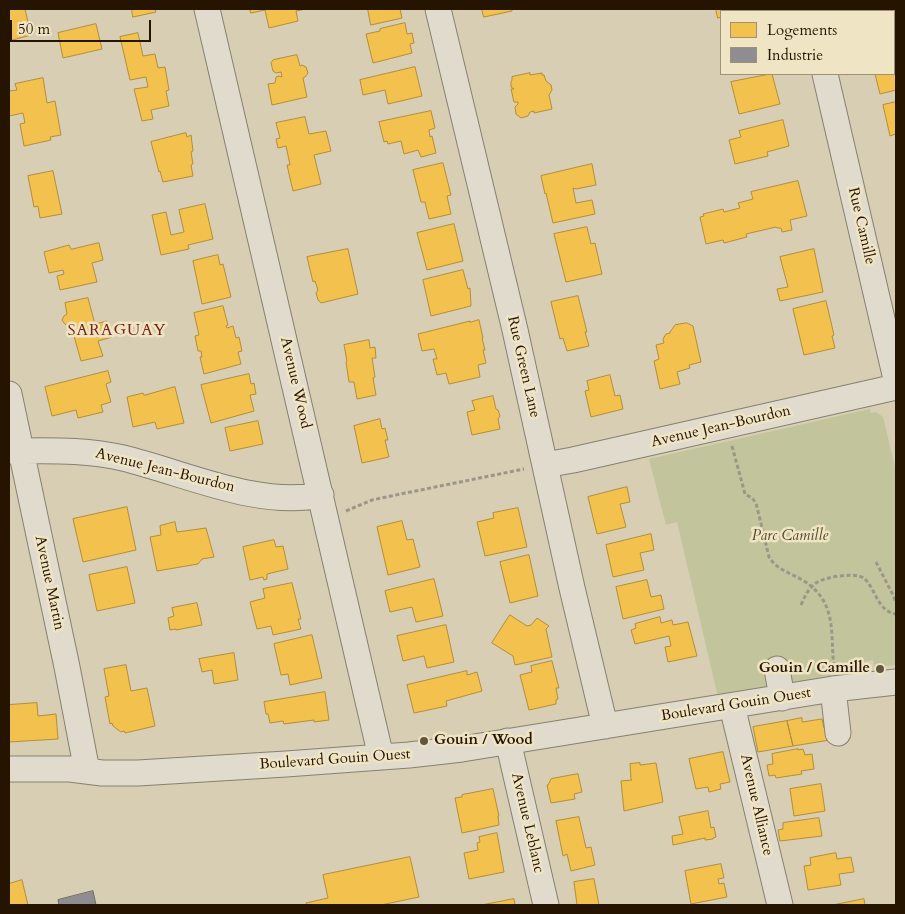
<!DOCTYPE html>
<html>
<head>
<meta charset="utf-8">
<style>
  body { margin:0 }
  #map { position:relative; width:905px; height:914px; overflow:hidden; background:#d7ceb3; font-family:Cardo,serif }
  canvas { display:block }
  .frame { position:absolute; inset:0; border:10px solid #251400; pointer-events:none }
  .legend { position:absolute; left:720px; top:10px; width:175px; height:65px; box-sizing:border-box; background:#efe4c4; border:1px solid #9e9176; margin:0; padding:6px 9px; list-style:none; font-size:15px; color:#251400 }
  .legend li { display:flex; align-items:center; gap:10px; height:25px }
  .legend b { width:25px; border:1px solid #9e9176 }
  .scale { position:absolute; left:10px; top:20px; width:141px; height:22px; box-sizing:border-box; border:2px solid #251400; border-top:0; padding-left:6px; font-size:15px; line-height:18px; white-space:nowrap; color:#251400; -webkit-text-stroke:4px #efe4c4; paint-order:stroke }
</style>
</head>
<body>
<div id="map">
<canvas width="905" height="914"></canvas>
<div class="frame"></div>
<ul class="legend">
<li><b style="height:14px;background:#f2c14e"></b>Logements</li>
<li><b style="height:14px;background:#8d8d92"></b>Industrie</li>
</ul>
<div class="scale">50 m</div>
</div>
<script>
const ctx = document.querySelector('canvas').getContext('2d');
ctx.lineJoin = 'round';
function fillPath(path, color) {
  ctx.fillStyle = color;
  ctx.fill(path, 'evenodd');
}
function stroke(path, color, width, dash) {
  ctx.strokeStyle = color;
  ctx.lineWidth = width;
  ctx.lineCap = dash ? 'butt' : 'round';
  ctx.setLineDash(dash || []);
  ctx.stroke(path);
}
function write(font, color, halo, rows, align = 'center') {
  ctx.font = font + ' Cardo,serif';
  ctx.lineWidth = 5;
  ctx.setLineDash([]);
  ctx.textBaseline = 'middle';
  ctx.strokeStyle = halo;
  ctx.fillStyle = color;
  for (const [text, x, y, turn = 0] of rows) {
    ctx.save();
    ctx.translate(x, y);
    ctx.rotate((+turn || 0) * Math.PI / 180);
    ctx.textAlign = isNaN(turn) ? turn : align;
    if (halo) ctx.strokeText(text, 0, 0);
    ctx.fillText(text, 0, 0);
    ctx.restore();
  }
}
fillPath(new Path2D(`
  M870,409L871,413L876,412L883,417L896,471V665L874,667L873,660L863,662L864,669L831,674V679L718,697L677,522L666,525L649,459Z`), '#c2c59b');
const homes = new Path2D(`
  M9,9H25L31,35L9,41Z
  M132,9H155L156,12L133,17Z
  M250,9H306L296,11L298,21L269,28L265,10L251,13Z
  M368,9H400L402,18L371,25Z
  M482,9H512V11L484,17Z
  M716,9H748V10L721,11V17L718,18Z
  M894,13H896V45L894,46Z
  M405,23L407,34L412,33L414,43L410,44L412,53L373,63L366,34L380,31V29Z
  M96,24L102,49L63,58L58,33Z
  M138,33L143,56L155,54L158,68L165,67L169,90L166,91L169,106L151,110L153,119L142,121L134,89L148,87L146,77L130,80L120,37Z
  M297,55L300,66L302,65L306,67L308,73L305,77L303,78L307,97L272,105L268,84L275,83L276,77L279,76L282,77L281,72L276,73L273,71L271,63L273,60Z
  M896,58V90L880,94L875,74H894V59Z
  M415,67L422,96L388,104L385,90L363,95L360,80Z
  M530,73V75L542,73V75H544L546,81L551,85L552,90L549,95L552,109L534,113V111L530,112L528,116L521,118L516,114L515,107L518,104V102H514L511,89H514L511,87V82L512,80V77Z
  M772,74L780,104L739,114L731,82Z
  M43,78L47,103L55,101L61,135L50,137L51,140L24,146L20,124L25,123L23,113L9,116V91L17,90L15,84Z
  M896,102V134L890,136L883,105Z
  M431,111L435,128L429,130L430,137L432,136L436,153L421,157L418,150L404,154L401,141L388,144L387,141L384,142L379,122Z
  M305,117L309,134L326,131L331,151L314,155L321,184L293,191L287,165H290L286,146L278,148L276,139L280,138L276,123Z
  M783,120L789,146L767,152L768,156L735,164L729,140L741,137L739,131Z
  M186,133L187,137L191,135L193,151L191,152L193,164L191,165L193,176L163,182L160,171L159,172L151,142Z
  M443,163L451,195L447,196L451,214L429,219L425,202H421L413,170Z
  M592,164L596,185L576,189L573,188L576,203L592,200L595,214L553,223L546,193L545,194L541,176Z
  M53,171L62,214L40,218L38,206L34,207L28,176Z
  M798,181L807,216L790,220L792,230L782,232L781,228H777L776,227L746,234L747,237L724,243L723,240L706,244L700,217L704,216L703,214L723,209L724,212L740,208L738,203L753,199L751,192Z
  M205,204L213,239L188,245L189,249L161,255L152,215L166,212L171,235L184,232L179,210Z
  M454,224L463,261L427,270L417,233Z
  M587,227L591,244L595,243L602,274L566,282L554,234Z
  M99,243L103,260L92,263L97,282L60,290L57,276L64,274L63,270L49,273L44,252L69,245L71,249Z
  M348,249L358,294L321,303L318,300L316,293L318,290L315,281L313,282L307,257Z
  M814,249L823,292L780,301L777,289L788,287L780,257Z
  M218,255L220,265L223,264L231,297L202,304L193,261Z
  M463,270L468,289L470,288L471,306L431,316L423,280Z
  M578,296L587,332H585L589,346L567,351L563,338L560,339L551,302Z
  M88,298L95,324L107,321L112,337L98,341L103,356L81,361L74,336H73L70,326H67L64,323L62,320L64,316L67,314L65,303Z
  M826,301L834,335L832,336L835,348L804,355L793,309Z
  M223,306L228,325L226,326L227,328L233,326L236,338L239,337L242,351L238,352L241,364L204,374L200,357H202L201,351H198L195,336L199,335L194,313Z
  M479,320L483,338H482L485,350H483L486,363L478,365L480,377L449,384L446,373L437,375L433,359H437L434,349L422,351L418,334L470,321V322Z
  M687,323L693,326L701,362L689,365L690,368L677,372L680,384L660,389L654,361L659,359L656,345L664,343L663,339L666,334L670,333V332L675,325Z
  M369,340L370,348L375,347L376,358H372L375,377L373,378L376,395L357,399L354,382H349L346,362L347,361L344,345Z
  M108,371L111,382L106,384L111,402L101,405L103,412L78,418L76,410L52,416L45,387Z
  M249,374L251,384L254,383L256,394L250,395L254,411L211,423L201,385Z
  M610,375L615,396L620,395L623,409L591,417L585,391L589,390L587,381Z
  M175,387L184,423L157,429L155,422L133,427L127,397L143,393L144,395Z
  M493,396L496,409L498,410L500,416L498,419L500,429L472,435L467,412L475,410L472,401Z
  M380,419L382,429L385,428L388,440H385L389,457L362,463L354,426Z
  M258,421L263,444L230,451L225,428Z
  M627,487L630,502L620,504L626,527L597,534L588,497Z
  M127,507L136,550L83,562L73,519Z
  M518,508L527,547L485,556L477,522L494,518L493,513Z
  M402,521L407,540L413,539L420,567L388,575L377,527Z
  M175,522L177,532L206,528L214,557L202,559L198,564L157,571L150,537L161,535L160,526Z
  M651,534L654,550L640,553L644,570L613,577L606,545Z
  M274,540L276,547L283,546L288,569L267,574V579L264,580L263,577L250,580L243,547Z
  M529,555L538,596L510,603L500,562Z
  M127,567L135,603L97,611L89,575Z
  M434,579L443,616L416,622L412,607L390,612L385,591Z
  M647,580L651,597L661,595L664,609L623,619L616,587Z
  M292,583L301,619H298L301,629L273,635L271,626L257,629L250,602L265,598L263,589Z
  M197,603L202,625L176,630V629L170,630L168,618L174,616L172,608Z
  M510,615L527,626L531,625L537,618L549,626L546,629L552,657L515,665L513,656L492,643Z
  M660,617L661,623L672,620L673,625L688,622L697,656L668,662L665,647L671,646L669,636L635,644L631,630L636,628L635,624Z
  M446,625L454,662L427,668L424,656L403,661L397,636Z
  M312,635L322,678L290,685L288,674L281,675L274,644Z
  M234,653L238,680L214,684L212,670L202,672L199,659Z
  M552,661L559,688H556L558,699L556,700V704L529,710L520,675L532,672L531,666Z
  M126,665L131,691L147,688L155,726L125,733L124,731L121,732L113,726L112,723L110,724L105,697L109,696L104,669Z
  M467,671V675L477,672L482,691L446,701L447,706L414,713L407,685Z
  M325,692L329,720L314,722V720L284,724L283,721L270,723L268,714H266L264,702Z
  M37,703L38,716L56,714L58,739L9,742V705Z
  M802,718V722L822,719L824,728H828L830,740L793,746L787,721Z
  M787,721L793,746L758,752L753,727Z
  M798,749V750L803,749L805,755L812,754L814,769L801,771L802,774L776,778L775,775L769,776L767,765L773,764L772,754Z
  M723,752L730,782L720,784L721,789L709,792L708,787L696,789L689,759Z
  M640,763V765L656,763L663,802L624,811L621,781L632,780L631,779L630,764Z
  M578,774L582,792L574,794L575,799L551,803L547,785H548L551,779Z
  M821,784L825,811L794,816L790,789Z
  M493,789L499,816H498L499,825L462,833L455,798L462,797V795Z
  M708,811L711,828L714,827L716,837L713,838V839L705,840V838L673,845L672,836L683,834L679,817Z
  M579,817L586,848L591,847L595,865L571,871L567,854L563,856L556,821Z
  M819,818L822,836L780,841L778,830L783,829V823Z
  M497,833L504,872L469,879L464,853L478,850L477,843L480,842L479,837Z
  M836,853L837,859L851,857L854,872L839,874L841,885L808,890L804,866L811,865L810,858Z
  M410,857L419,897L381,905H307L306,903L328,898L323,875Z
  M721,864L724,878L718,879L719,884L724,883L727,897L691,904L685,871Z
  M594,879L599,905H577L574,882Z
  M22,880L28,905H9V884Z
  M514,899L515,905H482Z
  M864,899L865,905H833Z`);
fillPath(homes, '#f2c14e');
stroke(homes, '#b48d37', 1);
const industry = new Path2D(`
  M93,891L96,905H59L58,900Z`);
fillPath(industry, '#8d8d92');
stroke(industry, '#6e6966', 1);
const minor = new Path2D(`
  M207,9L381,757
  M438,9L515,330L572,588L605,726
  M810,9L811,11
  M825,74L896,379
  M9,394L67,667L87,771
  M9,451C47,451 85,449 123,458C185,473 257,508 321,495
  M545,465L573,460L896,387
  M777,669L782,698
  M833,689L838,733
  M732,706L780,905
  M508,741L546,905
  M9,769H70L102,773H138L286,764L409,755L462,749L833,689L896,682`);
stroke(minor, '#88806f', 27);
stroke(new Path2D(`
  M732,446L745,494L752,498L756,503L769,557C777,570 791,573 804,581C838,603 830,634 834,668
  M346,511L372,500L391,496L524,469
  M876,562L893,595L896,603
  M801,605C805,596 808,589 816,583C824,577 855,572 864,578C876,589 877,611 896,614`), '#9c968a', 3, [4, 2.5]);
stroke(minor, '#e0dbcd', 25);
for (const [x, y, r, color] of [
  [880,669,5,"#63553f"],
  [424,741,5,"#63553f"]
]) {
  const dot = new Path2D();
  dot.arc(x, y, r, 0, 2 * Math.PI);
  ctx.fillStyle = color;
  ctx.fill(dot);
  stroke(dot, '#efe4c4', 2);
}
write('15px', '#251400', '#efe4c4', [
  ["Rue Camille",861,226,77],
  ["Rue Green Lane",523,367,77],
  ["Avenue Wood",295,383,77],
  ["Avenue Jean-Bourdon",721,427,-13],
  ["Avenue Jean-Bourdon",165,471,14],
  ["Avenue Martin",49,583,78],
  ["Boulevard Gouin Ouest",736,705,-9],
  ["Boulevard Gouin Ouest",335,760,-4],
  ["Avenue Alliance",756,805,77],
  ["Avenue Leblanc",527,823,77]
]);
write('italic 15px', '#4f4729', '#efe4c4', [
  ["Parc Camille",790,537]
]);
write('bold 15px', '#251400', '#efe4c4', [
  ["Gouin / Camille",870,669],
  ["Gouin / Wood",434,741,"left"]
], 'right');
ctx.letterSpacing = '1px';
write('16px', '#7a1f14', '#efe4c4', [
  ["SARAGUAY",117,331]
]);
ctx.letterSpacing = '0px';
</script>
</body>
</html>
